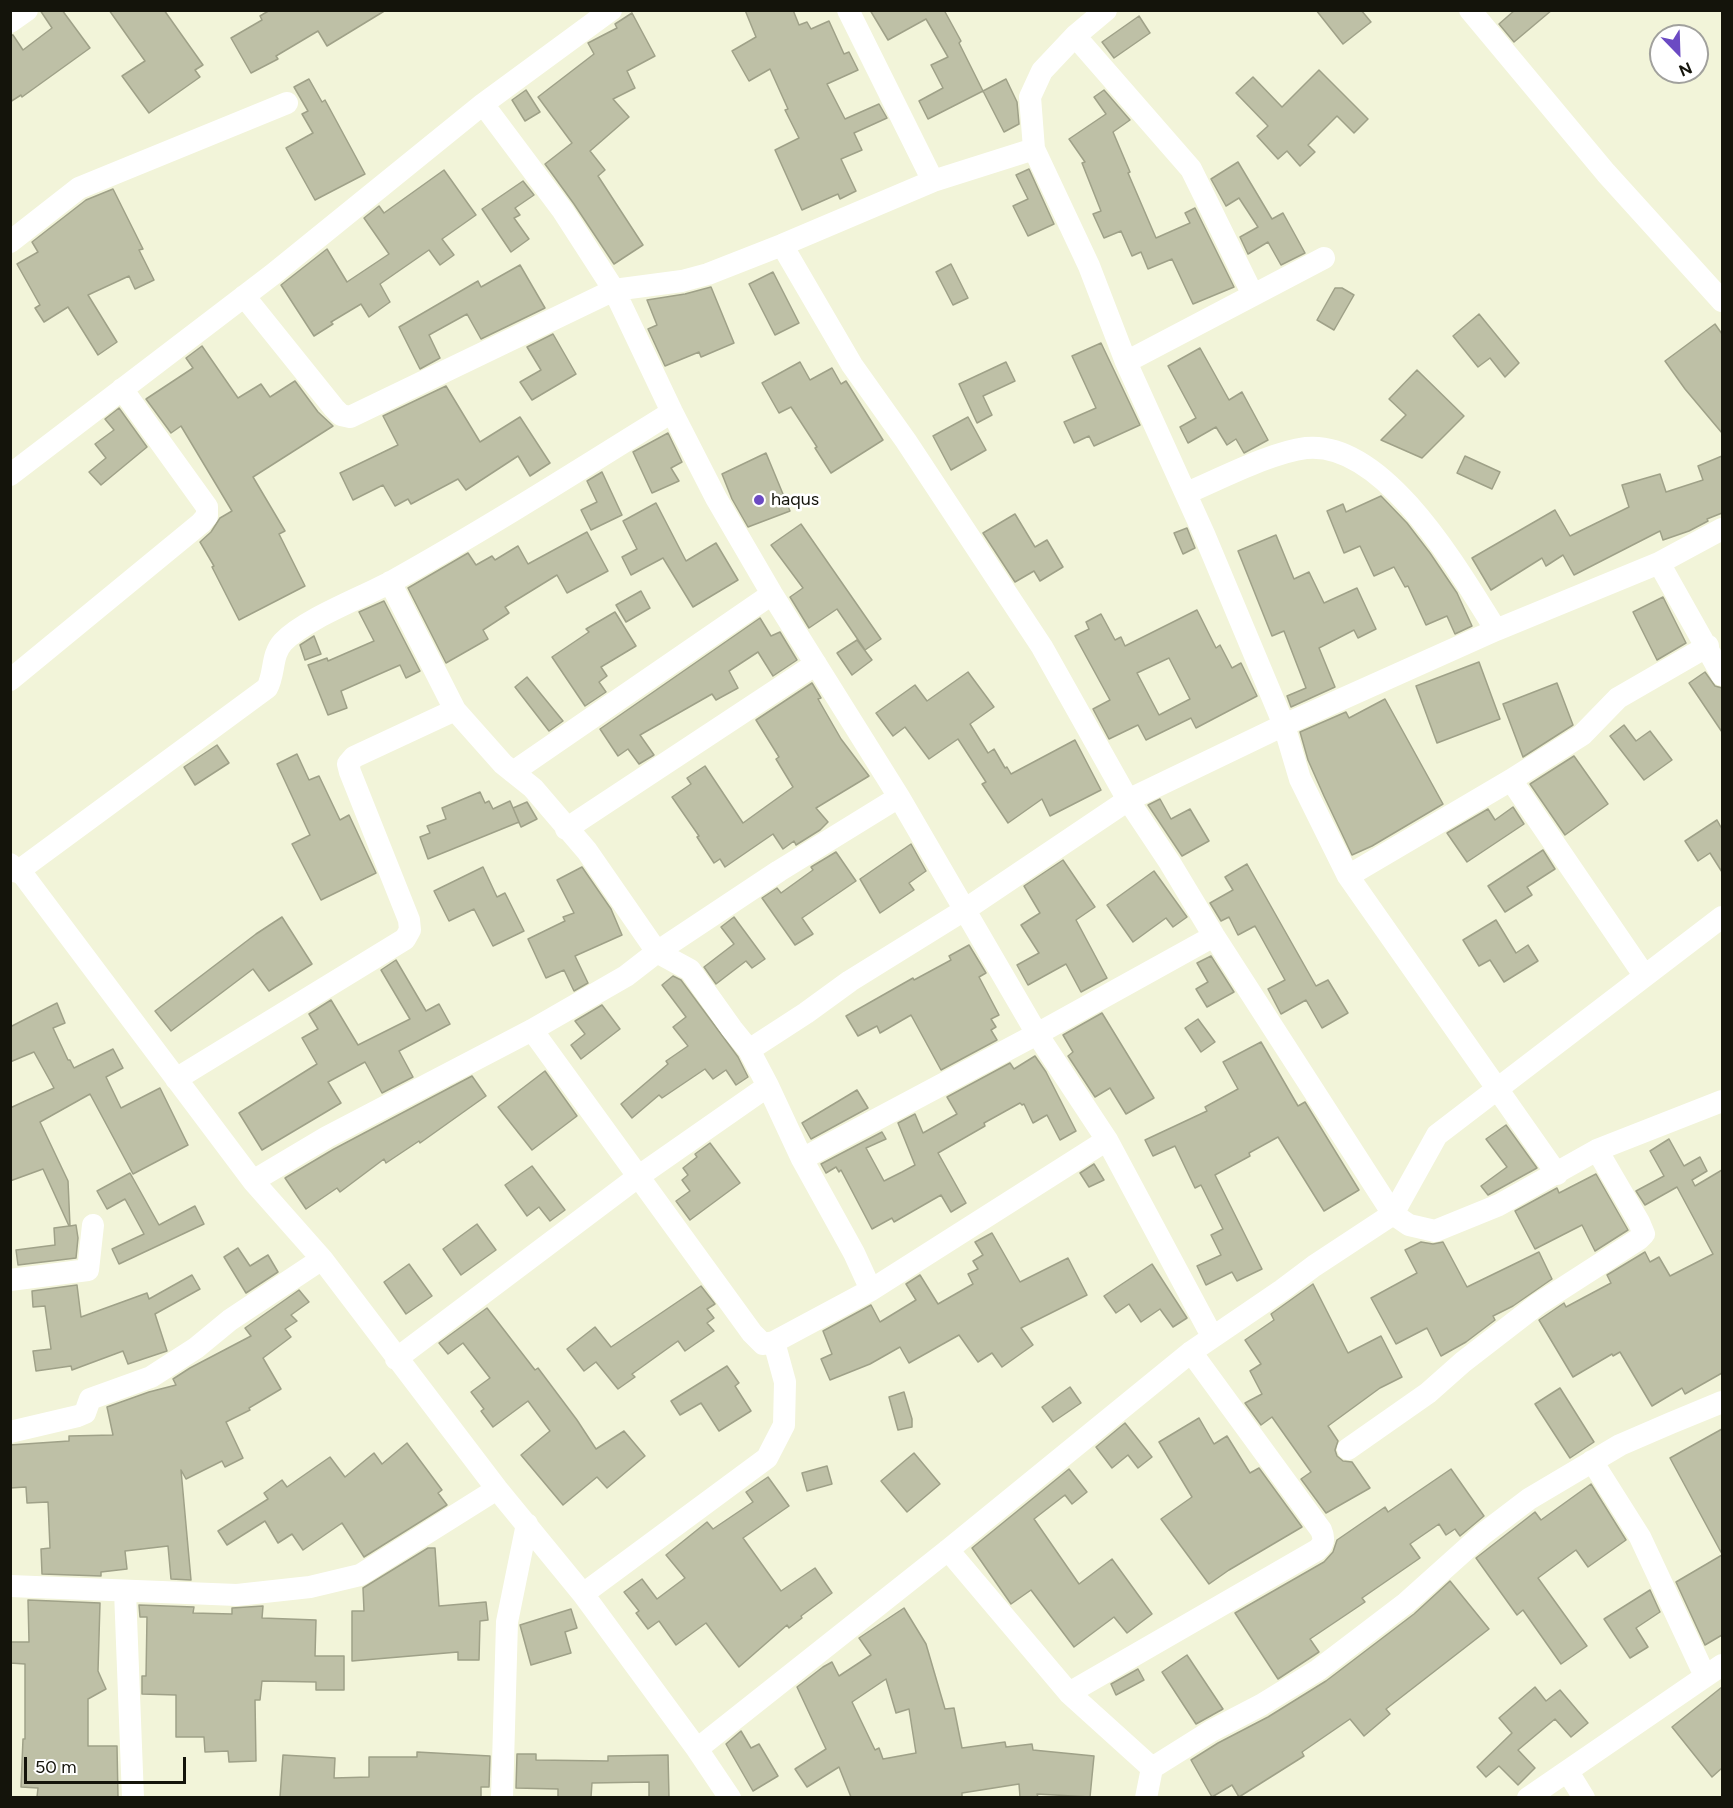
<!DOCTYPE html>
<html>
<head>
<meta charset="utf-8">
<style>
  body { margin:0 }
  #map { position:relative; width:1733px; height:1808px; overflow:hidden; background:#f2f4d9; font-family:Figtree,sans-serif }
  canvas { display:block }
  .frame { position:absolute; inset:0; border:12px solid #14140b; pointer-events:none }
  .north { position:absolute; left:1649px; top:24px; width:60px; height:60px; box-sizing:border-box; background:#fff; border:2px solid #a1a19d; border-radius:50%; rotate:157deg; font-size:16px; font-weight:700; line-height:24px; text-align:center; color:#14140b }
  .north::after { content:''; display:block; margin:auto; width:21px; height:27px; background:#6b4ac3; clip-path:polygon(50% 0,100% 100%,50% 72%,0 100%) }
  .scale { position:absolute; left:24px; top:1757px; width:162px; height:27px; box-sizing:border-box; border:3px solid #14140b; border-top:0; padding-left:8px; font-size:18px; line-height:21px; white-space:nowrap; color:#14140b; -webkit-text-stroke:4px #fff; paint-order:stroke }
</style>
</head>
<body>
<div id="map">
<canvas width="1733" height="1808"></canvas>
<div class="frame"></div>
<div class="north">N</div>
<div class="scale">50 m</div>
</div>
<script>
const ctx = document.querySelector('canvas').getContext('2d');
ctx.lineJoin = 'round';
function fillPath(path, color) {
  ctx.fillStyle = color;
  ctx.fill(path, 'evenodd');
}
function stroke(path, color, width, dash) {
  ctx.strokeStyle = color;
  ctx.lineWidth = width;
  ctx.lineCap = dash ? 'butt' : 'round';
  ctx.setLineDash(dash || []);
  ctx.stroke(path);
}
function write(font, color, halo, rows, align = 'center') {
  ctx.font = font + ' Figtree,sans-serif';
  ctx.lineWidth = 5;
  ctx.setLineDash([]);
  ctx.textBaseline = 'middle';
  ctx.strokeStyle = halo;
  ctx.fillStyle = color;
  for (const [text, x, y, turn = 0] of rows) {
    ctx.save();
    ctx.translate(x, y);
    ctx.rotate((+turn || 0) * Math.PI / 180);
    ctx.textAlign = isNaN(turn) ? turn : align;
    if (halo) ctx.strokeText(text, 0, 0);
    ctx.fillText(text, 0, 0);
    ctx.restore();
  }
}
const building = new Path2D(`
  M40,10H62L90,48L22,97L21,95L10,102V35H13L23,50L52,28Z
  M109,10H164L203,65L195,70L200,77L149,113L122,76L145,61Z
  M270,10H386L327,46L318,31L276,56L278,59L251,73L231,38L262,20L260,16Z
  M745,10H793L799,25L807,22L811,29L829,21L844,54L849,52L858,70L827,84L845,119L879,104L887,118L854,133L862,150L841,159L856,191L840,199L838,194L802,210L775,150L799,138L785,110L788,109L770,69L749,81L732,51L756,37Z
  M870,10H944L961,41L959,43L983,91L928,119L919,101L943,88L931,65L948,57L926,19L888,40Z
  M1316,10H1361L1371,22L1343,44Z
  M1515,10H1552L1514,42L1499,24Z
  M632,13L655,56L627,71L635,88L613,99L629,117L590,151L605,170L598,176L643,245L614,264L574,204L545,164L572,143L538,97L594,54L588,43L617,28L615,24Z
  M1139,16L1150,33L1114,58L1102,42Z
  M1319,70L1368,119L1354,133L1337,116L1308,145L1315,152L1300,166L1287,151L1278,159L1257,136L1268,126L1236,93L1253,77L1282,107Z
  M309,79L322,102L325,100L365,174L315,200L286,148L313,133L302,114L308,111L294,87Z
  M1006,79L1017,102L1019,124L1004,132L983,91Z
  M526,90L540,112L525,121L512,100Z
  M1104,90L1130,120L1113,132L1130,172L1128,173L1156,238L1190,223L1185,213L1195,208L1234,287L1193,304L1172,259L1148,269L1141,252L1132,256L1121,231L1104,238L1093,214L1101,211L1082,163L1085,162L1069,139L1106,114L1094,97Z
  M1238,162L1272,219L1283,213L1305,253L1281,265L1268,242L1248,254L1240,237L1258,227L1239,198L1226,206L1211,179Z
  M1029,169L1054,224L1028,236L1013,206L1028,199L1016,175Z
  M444,170L476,215L442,239L454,255L440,265L429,250L380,284L390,302L369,317L361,304L331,322L333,324L314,336L281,285L327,249L347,282L389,254L364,218L379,206L384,213Z
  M523,181L534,195L515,208L520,215L514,218L529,239L511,252L482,209Z
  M113,189L143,249L139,250L154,280L135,289L129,276L88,295L117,342L98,355L68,307L44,322L35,308L40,305L17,264L38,252L32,242L86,200Z
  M951,264L968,298L953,305L936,272Z
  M520,265L545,308L481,339L467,314L429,335L440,358L420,369L399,327L478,281L481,287Z
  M773,272L799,323L775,335L749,284Z
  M711,287L734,343L701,357L699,352L665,366L648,329L657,325L647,300L685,294Z
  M1335,288H1342L1354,295L1334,330L1317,320Z
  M1479,314L1519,363L1505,377L1490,358L1478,367L1453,336Z
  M1715,324L1722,334V433L1685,389L1665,361Z
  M553,334L576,374L532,400L520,382L541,370L527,347Z
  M1101,343L1140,425L1094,446L1089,436L1074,443L1064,422L1096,408L1072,356Z
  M202,346L238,398L261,384L270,397L295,381L318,412L333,426L253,477L285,531L279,534L305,586L239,620L212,567L214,566L200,542L211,532L220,518L232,511L181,426L171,433L146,399L193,368L186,358Z
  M1200,348L1229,400L1242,392L1268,440L1244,453L1236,439L1227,445L1216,427L1188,443L1180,427L1196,418L1168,366Z
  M800,362L810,380L832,368L841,384L846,381L883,440L831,473L815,448L817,447L791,407L779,413L762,383Z
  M1006,362L1015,381L983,396L992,415L977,423L959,384Z
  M1417,370L1464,416L1422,458L1381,440L1406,415L1389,399Z
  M446,386L480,442L520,417L550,463L530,476L518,456L466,490L458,479L411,504L408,499L395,506L383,485L353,500L340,473L398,445L383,416Z
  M119,408L147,447L101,485L89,472L106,458L95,444L114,430L105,419Z
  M968,417L986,450L951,470L933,436Z
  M668,433L682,462L671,468L679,481L652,493L633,452Z
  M766,453L790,511L748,527L732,499L722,474Z
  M1465,456L1500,472L1492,489L1457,473Z
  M1722,456V513L1707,519L1708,521L1689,531L1663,540L1660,531L1574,575L1563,555L1546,566L1542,558L1491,590L1472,558L1555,510L1570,536L1629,507L1622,485L1660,474L1666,492L1703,480L1698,466Z
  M602,472L622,515L591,530L581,510L597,502L587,481Z
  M1381,496L1407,523L1430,553L1457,593L1472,626L1455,634L1447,616L1426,625L1408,586L1405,587L1394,567L1374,576L1360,546L1344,553L1327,511L1343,504L1346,512Z
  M656,503L686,561L716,543L738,580L693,607L663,558L631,575L622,557L637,549L623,521Z
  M1015,514L1035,547L1047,540L1063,567L1040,581L1034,571L1015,582L983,533Z
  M801,524L881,639L865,650L837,609L809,628L790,597L803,588L771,545Z
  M1187,528L1195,548L1183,554L1174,533Z
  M587,532L608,571L567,593L557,575L505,607L509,613L483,630L488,639L446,663L408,588L468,553L476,565L492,556L495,560L518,546L528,564Z
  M1276,535L1294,579L1309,572L1324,603L1357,588L1376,629L1358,638L1354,630L1319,648L1335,687L1291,707L1287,696L1306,688L1284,631L1272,636L1238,551Z
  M641,591L650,608L626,622L616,605Z
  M1663,597L1686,643L1657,660L1633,612Z
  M384,601L420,671L406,678L400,665L341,691L347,708L328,715L308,665L327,658L328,661L374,641L359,612Z
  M1197,610L1216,648L1220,645L1232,668L1241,663L1257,696L1196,728L1191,718L1146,740L1138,725L1109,739L1093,709L1110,700L1075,636L1089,629L1086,622L1101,614L1115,640L1121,637L1125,646ZM1169,658L1190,699L1159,715L1137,673Z
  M615,612L636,646L601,667L607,676L599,682L606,692L585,706L552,657L589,632L586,629Z
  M760,618L771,636L780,632L797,660L773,676L758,652L729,671L738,688L716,700L712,694L640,735L654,755L639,764L628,749L618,756L600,729Z
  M314,636L321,654L305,660L300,645Z
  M857,640L872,660L852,675L837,653Z
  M1479,662L1500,719L1437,743L1416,686Z
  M968,672L994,707L970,724L988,753L994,749L1005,768L1007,767L1011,774L1075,740L1101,790L1050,816L1042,799L1008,823L982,784L986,782L958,739L929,759L905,727L893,736L876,713L915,685L927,701Z
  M1705,672L1715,686L1722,688V732L1689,683Z
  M527,677L563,721L549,731L515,687Z
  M812,683L821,698L818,699L841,739L869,776L816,808L828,822L820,830L796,845L794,841L783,849L773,834L725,867L720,859L714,863L697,837L699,836L672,797L691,784L687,778L705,766L743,823L793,787L776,759L779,757L756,720Z
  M1557,683L1573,725L1523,757L1503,704Z
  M1385,699L1443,804L1372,846L1352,855L1324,796L1308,760L1300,732L1346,712L1349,718Z
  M1624,725L1636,741L1650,731L1672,760L1644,780L1610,736Z
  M217,745L229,763L195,785L184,767Z
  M297,754L309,780L319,776L340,820L349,815L376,873L321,900L292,844L310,835L277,764Z
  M1574,756L1608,804L1565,835L1530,784Z
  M480,792L485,803L489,801L493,809L510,801L519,822L428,859L420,837L430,833L427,826L446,819L442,808Z
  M1160,799L1171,819L1190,809L1209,841L1182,856L1148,805Z
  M527,802L537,819L521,827L513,808Z
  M1513,807L1524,824L1467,862L1447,833L1488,809L1495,820Z
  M1717,820L1722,829V872L1710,853L1698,861L1685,841Z
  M911,844L926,871L909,883L914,890L880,913L860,879Z
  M1543,850L1555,869L1527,887L1532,895L1505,912L1488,886Z
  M836,852L856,881L802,918L813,934L795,945L762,898L777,888L781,893L813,870L811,867Z
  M1063,860L1095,907L1076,920L1107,978L1081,992L1066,964L1028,985L1017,965L1039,953L1021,925L1040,913L1024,886Z
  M1247,864L1316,986L1328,980L1348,1013L1322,1028L1306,1000L1281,1014L1268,989L1285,980L1255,926L1238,935L1229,917L1221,921L1210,903L1233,890L1225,877Z
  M483,867L497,897L505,893L524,931L493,946L474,909L449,921L434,891Z
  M582,867L611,909L622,935L575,956L588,983L574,991L564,970L546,978L528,939L565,921L563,917L574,913L557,880Z
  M1154,871L1187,917L1173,927L1166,918L1133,942L1107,905Z
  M282,917L312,964L269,991L253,969L171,1031L155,1011L256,934Z
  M734,917L765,959L752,968L746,961L716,984L704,967L734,944L721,927Z
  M1496,920L1516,953L1528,945L1538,961L1504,982L1490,960L1479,966L1463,940Z
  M969,945L986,973L979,977L999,1015L991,1019L996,1027L991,1030L997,1040L941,1070L911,1015L880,1033L877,1026L858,1036L846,1016L913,978L914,980L951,960L949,956Z
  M1211,956L1234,992L1207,1007L1196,989L1208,982L1197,963Z
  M396,960L426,1011L439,1004L450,1024L399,1051L413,1077L382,1093L365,1062L328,1082L341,1103L262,1150L239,1113L317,1064L302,1038L318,1029L309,1014L331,1000L358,1045L410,1019L381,970Z
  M673,976L681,980L738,1057L748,1077L736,1085L726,1070L713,1079L705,1069L662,1098L659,1095L632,1118L621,1104L668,1064L666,1061L688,1046L673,1027L686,1017L662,985Z
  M57,1003L65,1023L53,1028L68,1060H70L74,1068L113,1049L123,1068L106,1077L121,1108L160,1088L188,1145L133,1174L90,1094L40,1122L68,1181L70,1226L76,1225L78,1238L76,1258L18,1265L16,1250L55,1245L54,1228L69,1226L43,1169L10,1181V1108L54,1088L34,1052L10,1062V1027Z
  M602,1005L620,1029L581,1059L571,1045L585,1034L575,1021Z
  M1102,1013L1154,1098L1126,1114L1110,1088L1095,1097L1068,1056L1073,1052L1063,1035Z
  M1198,1019L1215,1042L1201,1052L1185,1028Z
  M1261,1042L1298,1106L1305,1102L1359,1190L1324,1211L1278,1137L1249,1153L1250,1156L1215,1175L1262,1269L1237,1281L1232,1272L1206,1285L1197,1266L1221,1255L1211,1235L1223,1229L1201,1185L1195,1188L1175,1146L1153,1156L1145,1140L1207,1111L1205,1107L1238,1089L1223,1062Z
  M1035,1056L1046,1072L1076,1131L1060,1140L1047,1115L1033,1123L1024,1104L1022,1105L1020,1103L984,1123L985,1126L938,1153L966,1203L951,1212L941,1195L894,1222L892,1218L872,1229L841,1170L839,1172L836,1167L826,1173L821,1164L882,1132L886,1139L866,1148L884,1181L902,1172L915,1165L898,1123L915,1114L923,1133L957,1114L947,1097L1010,1063L1014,1069Z
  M545,1071L577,1116L532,1150L498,1107Z
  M472,1076L486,1096L420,1143L419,1141L386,1163L384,1159L340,1192L337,1188L306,1209L285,1178L334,1149Z
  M857,1090L868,1108L811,1139L802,1123Z
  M1506,1125L1537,1168L1488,1195L1481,1186L1507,1167L1486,1139Z
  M1669,1139L1684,1166L1700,1157L1707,1171L1692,1180L1695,1186L1722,1170V1373L1685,1394L1682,1388L1652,1406L1620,1352L1613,1356L1612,1354L1573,1377L1539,1320L1564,1303L1566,1307L1611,1283L1607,1275L1645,1252L1650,1262L1659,1257L1670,1276L1713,1254L1677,1187L1645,1205L1636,1191L1664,1176L1650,1151Z
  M710,1143L740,1183L690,1220L676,1201L690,1191L682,1180L688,1175L683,1168L697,1157L695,1154Z
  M1094,1164L1104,1180L1089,1187L1080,1173Z
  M532,1166L565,1210L550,1221L539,1207L527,1216L505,1185Z
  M130,1173L159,1225L195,1206L204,1224L119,1264L112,1249L144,1234L125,1199L107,1209L97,1191Z
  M1596,1174L1628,1230L1595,1251L1582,1225L1535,1249L1515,1211L1557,1188L1559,1193Z
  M477,1224L496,1250L461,1275L443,1249Z
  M992,1233L1020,1282L1068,1258L1087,1295L1021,1328L1033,1345L1002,1367L992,1353L978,1362L959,1335L909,1363L900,1347L870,1364L830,1380L821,1359L832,1354L823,1331L871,1305L880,1322L916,1300L906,1284L920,1275L938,1304L973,1284L968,1274L978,1269L973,1261L983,1255L975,1242Z
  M1421,1242L1433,1244L1443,1242L1467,1287L1539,1252L1552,1279L1513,1306L1493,1316L1495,1320L1466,1342L1441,1356L1427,1328L1396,1344L1371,1298L1417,1273L1405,1250Z
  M238,1248L250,1266L268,1255L278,1272L246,1293L224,1257Z
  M409,1264L432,1296L406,1314L384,1282Z
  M1152,1264L1187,1318L1173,1327L1160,1309L1141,1322L1129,1304L1116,1313L1104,1296Z
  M192,1275L200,1289L155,1314L167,1351L128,1364L123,1351L72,1370L71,1366L36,1371L33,1351L51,1349L45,1306L33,1307L32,1291L77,1285L81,1317L147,1293L149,1299Z
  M1313,1284L1348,1353L1381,1336L1402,1377L1380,1388L1328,1426L1338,1441L1335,1450L1337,1456L1343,1461L1352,1462L1370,1488L1326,1513L1301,1479L1311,1472L1272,1417L1261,1425L1245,1403L1262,1394L1250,1371L1261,1364L1245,1340L1274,1320L1271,1314Z
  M701,1286L715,1304L707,1309L714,1318L707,1323L714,1331L685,1351L678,1341L632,1374L635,1377L618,1389L596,1362L584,1371L567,1349L595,1327L611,1347Z
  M299,1290L309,1302L291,1315L297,1321L285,1329L291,1337L263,1358L281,1389L249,1408L250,1410L226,1422L243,1458L225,1467L222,1461L186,1479L181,1470L191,1580L171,1579L168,1546L125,1551L127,1569L101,1572V1576L42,1574L41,1549L50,1548L48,1502L27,1503L26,1487L10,1488V1445L69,1441V1436L113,1435L107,1407L149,1392L176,1385L173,1379L190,1368L251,1336L245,1328Z
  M487,1308L535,1370L538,1368L577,1420L596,1449L624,1431L645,1456L607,1488L597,1477L563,1505L521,1455L550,1431L528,1401L493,1427L481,1411L484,1409L471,1392L490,1378L463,1343L448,1354L439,1343Z
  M727,1366L739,1383L735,1386L751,1411L719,1431L701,1403L680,1415L671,1401Z
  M1070,1387L1081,1403L1053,1422L1042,1407Z
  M1560,1388L1594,1442L1570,1458L1535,1404Z
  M904,1392L912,1419V1427L898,1430L889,1397Z
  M1199,1418L1214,1444L1227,1436L1250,1473L1259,1468L1302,1527L1229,1570L1209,1584L1161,1519L1192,1497L1159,1442Z
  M1125,1423L1152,1457L1138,1468L1128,1455L1112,1468L1096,1447Z
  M1722,1429V1554L1670,1458Z
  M407,1443L442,1490L438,1493L447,1505L364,1557L342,1523L303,1550L292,1534L278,1543L265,1521L227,1545L218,1531L268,1499L264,1493L282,1480L287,1487L330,1457L345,1477L374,1453L382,1464Z
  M914,1453L940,1484L907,1512L881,1481Z
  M827,1466L832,1484L807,1491L802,1473Z
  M1069,1469L1087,1492L1072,1504L1065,1495L1034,1519L1079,1584L1112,1559L1152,1614L1127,1633L1114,1617L1074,1647L1031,1590L1011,1604L972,1548Z
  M1451,1469L1484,1516L1460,1536L1455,1529L1446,1535L1439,1524L1410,1544L1420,1558L1362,1598L1365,1602L1310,1639L1319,1652L1278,1679L1235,1613L1324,1562L1333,1552L1337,1540L1385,1507L1388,1512Z
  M768,1477L789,1506L743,1538L781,1591L815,1568L832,1593L801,1616L802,1618L789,1628L787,1625L739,1667L706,1623L676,1645L659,1621L648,1629L636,1613L639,1611L624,1592L642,1579L657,1599L685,1578L666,1555L707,1522L713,1529L753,1502L746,1492Z
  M1591,1484L1626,1540L1588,1567L1576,1550L1538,1578L1587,1646L1561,1664L1523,1610L1517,1615L1476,1558L1535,1512L1541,1520Z
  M428,1548H435L439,1606L486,1602L488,1620L480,1621L479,1660H458V1652L352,1661V1611H364L363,1588Z
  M1722,1555V1635L1705,1645L1676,1582Z
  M1450,1581L1489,1629L1386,1709L1390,1714L1364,1736L1350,1719L1302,1752L1304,1756L1239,1797L1232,1785L1212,1797L1191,1760L1218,1743L1268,1717L1326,1681L1414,1614Z
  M1650,1590L1660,1612L1636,1628L1648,1647L1630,1658L1604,1619Z
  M28,1600L100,1603L98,1671L106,1689L88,1699V1746H117L118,1797H37L38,1788L21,1787L23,1739H25V1664L10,1663V1642H29Z
  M139,1605L194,1607L193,1613L232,1614V1608L263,1606L262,1618L316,1620L315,1656H344V1690H316V1682L262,1681L260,1700H255L256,1761L229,1762L228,1751L205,1752L204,1737H176V1695L142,1694V1676H146L147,1617H140Z
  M904,1608L926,1644L945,1709L954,1708L962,1748L1005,1742L1006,1747L1032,1744L1033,1750L1094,1756L1090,1797L1037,1794L1038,1797H1020L1019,1784L962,1793V1797H851L839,1767L807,1787L795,1769L826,1749L797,1687L823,1667L832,1662L839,1676L871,1655L859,1638ZM886,1679L896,1713L909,1709L916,1753L883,1759L879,1748L875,1750L852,1702Z
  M571,1609L577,1628L565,1632L571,1653L531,1665L520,1625Z
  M1187,1655L1223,1709L1196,1724L1162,1672Z
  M1138,1669L1144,1680L1116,1695L1111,1684Z
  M1535,1687L1546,1701L1560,1690L1588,1723L1571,1737L1555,1719L1518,1750L1535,1768L1518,1785L1499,1766L1486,1777L1477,1767L1512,1733L1499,1718Z
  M1722,1687V1768L1712,1777L1672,1727Z
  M741,1731L751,1748L759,1744L778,1776L753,1791L726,1744Z
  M417,1752L490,1756L489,1787H481V1797H280L283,1755L335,1758L334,1778L369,1777V1757H417Z
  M517,1754H536V1760L608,1761V1756L668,1755L669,1797H649V1782L592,1783L591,1797H558V1789L516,1788Z`);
fillPath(building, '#bec0a6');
stroke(building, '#9fa188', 1.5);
stroke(new Path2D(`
  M848,10L933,181
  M1106,10L1075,36L1042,71L1030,97L1034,149L1089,266L1126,362L1204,534L1284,725L1300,779L1348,876L1557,1174
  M1470,10L1606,173L1722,301
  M10,22L27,10
  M1075,36L1191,169L1253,295
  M483,104L563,211L614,290L672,412L716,498L772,594L899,797L1037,1034L1107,1140L1212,1336
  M10,242L79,188L287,103
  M782,245L852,365L906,441L1042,647L1128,800L1170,863L1214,936L1393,1214L1409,1225L1435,1231L1499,1205L1597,1150L1722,1101
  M244,296L334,408L341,415L350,417L614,290L682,281L708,274L782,245L933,181L1034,149
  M1126,362L1324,258
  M10,475L272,275L483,104L611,10
  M1187,493C1220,479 1272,452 1306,448C1385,440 1460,573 1496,630
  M1659,563L1722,675
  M390,582L455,710L503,764L533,788L587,851L657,952L690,970L732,1029L749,1050
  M10,680L201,523L207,516V507L122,389
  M513,772L772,594
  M1511,780L1644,975
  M566,829L816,664
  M10,864L24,876L253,1181L322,1259L497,1489L583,1594L697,1749L730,1798
  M17,872L267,688C275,674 271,655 283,642C305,619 361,598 391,582C486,529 579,470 672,412
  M1348,876L1511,780L1582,735L1618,698L1708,646
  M532,1030L752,1333L763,1344L774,1342L871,1290
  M176,1079L405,939L410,930L409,920L350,772L348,764L354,757L455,710
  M768,1086L802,1159L854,1253L871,1290L1107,1140
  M802,1159L1037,1034L1214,936
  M253,1181L327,1137L532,1030L626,976L657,952L779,871L899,797
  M10,1280L88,1270L93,1225
  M396,1359L639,1176L768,1086L749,1050L806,1013L850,981L966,909L1128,800L1284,725L1496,630L1659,563L1722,529
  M10,1432L78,1416L85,1413L90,1399L151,1377L196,1348L230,1320L322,1259
  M1348,1449L1428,1393L1463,1362L1538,1304L1639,1239L1644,1234L1639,1222L1597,1150
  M1592,1461L1640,1537L1705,1676
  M948,1550L1069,1693L1317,1550C1324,1544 1325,1539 1321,1530L1191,1352
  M10,1586L237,1595L310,1587L360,1575L497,1489
  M125,1591L133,1798
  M583,1594L767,1458L784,1425L785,1382L774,1342
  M1069,1693L1152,1768
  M697,1749L948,1550L1191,1352L1282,1290L1314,1266L1393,1214L1437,1135L1722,917
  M1568,1772L1584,1798
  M502,1798L507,1622L527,1524
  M1146,1798L1152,1768L1211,1731L1261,1705L1318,1670L1406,1603L1483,1534L1529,1499L1620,1445L1671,1423L1722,1402
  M1528,1798L1722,1665`), '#fff', 22);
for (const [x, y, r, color] of [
  [759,500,6,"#6b4ac3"]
]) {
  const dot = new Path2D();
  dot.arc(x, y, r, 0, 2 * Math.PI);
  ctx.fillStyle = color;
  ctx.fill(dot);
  stroke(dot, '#fff', 2);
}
write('18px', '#14140b', '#fff', [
  ["haqus",771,500]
], 'left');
</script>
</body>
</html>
